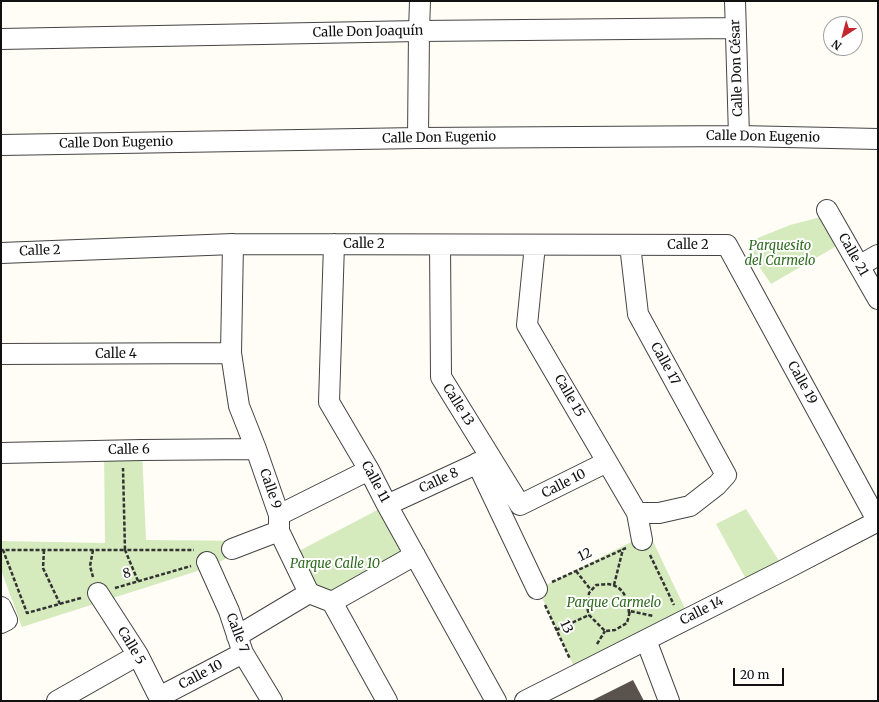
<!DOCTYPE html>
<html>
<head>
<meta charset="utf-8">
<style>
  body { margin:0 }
  #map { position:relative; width:879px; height:702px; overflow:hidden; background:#fffdf5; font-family:Merriweather,serif }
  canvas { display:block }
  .frame { position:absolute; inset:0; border:2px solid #111; pointer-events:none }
  .north { position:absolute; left:823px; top:16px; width:40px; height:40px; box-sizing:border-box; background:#fff; border:1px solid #a0a0a0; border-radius:50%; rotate:216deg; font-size:11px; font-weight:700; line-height:16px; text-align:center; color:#111 }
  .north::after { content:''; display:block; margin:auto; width:14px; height:18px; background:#c4262e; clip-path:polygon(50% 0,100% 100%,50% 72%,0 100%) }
  .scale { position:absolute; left:733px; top:668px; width:51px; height:18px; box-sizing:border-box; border:2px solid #111; border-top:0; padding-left:5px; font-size:12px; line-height:14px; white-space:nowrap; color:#111; -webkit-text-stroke:3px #fff; paint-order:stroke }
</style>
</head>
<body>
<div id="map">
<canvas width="879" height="702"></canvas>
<div class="frame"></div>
<div class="north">N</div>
<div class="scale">20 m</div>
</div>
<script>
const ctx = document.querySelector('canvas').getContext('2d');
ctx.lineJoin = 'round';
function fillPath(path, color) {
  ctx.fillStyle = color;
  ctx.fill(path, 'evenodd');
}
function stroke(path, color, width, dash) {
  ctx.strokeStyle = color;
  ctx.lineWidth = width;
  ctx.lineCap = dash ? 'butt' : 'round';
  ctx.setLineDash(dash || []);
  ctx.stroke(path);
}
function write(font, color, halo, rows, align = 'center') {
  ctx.font = font + ' Merriweather,serif';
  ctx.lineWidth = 4;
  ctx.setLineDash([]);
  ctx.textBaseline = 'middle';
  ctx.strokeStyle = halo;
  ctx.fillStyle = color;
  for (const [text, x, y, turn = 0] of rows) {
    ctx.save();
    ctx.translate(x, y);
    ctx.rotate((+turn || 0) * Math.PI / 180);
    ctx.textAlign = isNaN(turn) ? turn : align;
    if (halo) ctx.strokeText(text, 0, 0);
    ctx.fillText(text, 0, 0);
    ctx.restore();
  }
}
fillPath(new Path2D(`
  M821,217L840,244L771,284L758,265L748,242L790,225Z
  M142,450L146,540L259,541L210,567L22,627L1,570V541L105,543L104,451Z
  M387,505L415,555L323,604L295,553Z
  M746,509L781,564L747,581L716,524Z
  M649,533L689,617L577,673L538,589Z`), '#d5ebbd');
fillPath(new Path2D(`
  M633,680L644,701H591Z`), '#5a524d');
const minor = new Path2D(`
  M735,1L739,136
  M1,39L419,31L735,28
  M418,138L419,31L420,1
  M1,145L418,138L739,136L878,139
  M827,210L878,299
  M233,244L231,353L239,406L256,449L279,515V531L309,593L332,602L387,701
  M334,244L329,402L369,470L387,505L496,701
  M440,245L441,377L520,505L607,462
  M535,245L527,325L637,513L642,540
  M630,245L638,314L726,475L717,485L690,506L659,513H637
  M1,253L233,244L727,245L878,522
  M859,266L878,255
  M1,354L231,353
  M1,453L142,450L256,449
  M477,463L537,589
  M387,505L489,458
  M279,515L369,470
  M232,549L279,531
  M207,562L229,611L243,653L272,701
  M98,593L138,655L161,701
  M332,602L415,555
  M1,607L7,620L1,623
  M237,636L309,593
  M646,640L669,701
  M159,697L243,653
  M57,701L138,655
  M525,701L784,570L878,521`);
stroke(minor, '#444', 22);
stroke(new Path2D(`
  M44,550L43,568L60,604
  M93,550L90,566L93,577
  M650,555L674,605
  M576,571L591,590
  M138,581L125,550H194
  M552,582L626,548
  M614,585L623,549
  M115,588L191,566
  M81,598L27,613L3,550H125L123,468
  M545,605L570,659
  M629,613C628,602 625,588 612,585C607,583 601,585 596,585L589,593L587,607L589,615L605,631L615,630L627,623L630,611L653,616
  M556,630L589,615
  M597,644L605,631`), '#333', 2.5, [4, 2]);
stroke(minor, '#fff', 20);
write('13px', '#111', '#fff', [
  ["Calle Don Joaquín",368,32,-1],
  ["Calle Don César",737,68,-92],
  ["Calle Don Eugenio",763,137,1],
  ["Calle Don Eugenio",439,138,-1],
  ["Calle Don Eugenio",116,143,-1],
  ["Calle 2",364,244],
  ["Calle 2",688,245],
  ["Calle 2",40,251,-2],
  ["Calle 21",853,255,60],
  ["Calle 4",116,354],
  ["Calle 17",665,364,61],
  ["Calle 19",802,383,61],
  ["Calle 15",569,396,60],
  ["Calle 13",458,405,58],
  ["Calle 6",129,450,-1],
  ["Calle 8",439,481,-25],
  ["Calle 11",375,482,62],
  ["Calle 10",564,484,-27],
  ["Calle 9",270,489,71],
  ["12",585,555,-25],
  ["8",127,574,-16],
  ["Calle 14",702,611,-27],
  ["13",566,627,65],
  ["Calle 7",237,633,69],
  ["Calle 5",131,646,59],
  ["Calle 10",201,675,-28]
]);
write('italic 13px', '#2f6b1f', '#fff', [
  ["Parquesito",780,246],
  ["del Carmelo",780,261],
  ["Parque Calle 10",335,564],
  ["Parque Carmelo",614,603]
]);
</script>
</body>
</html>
